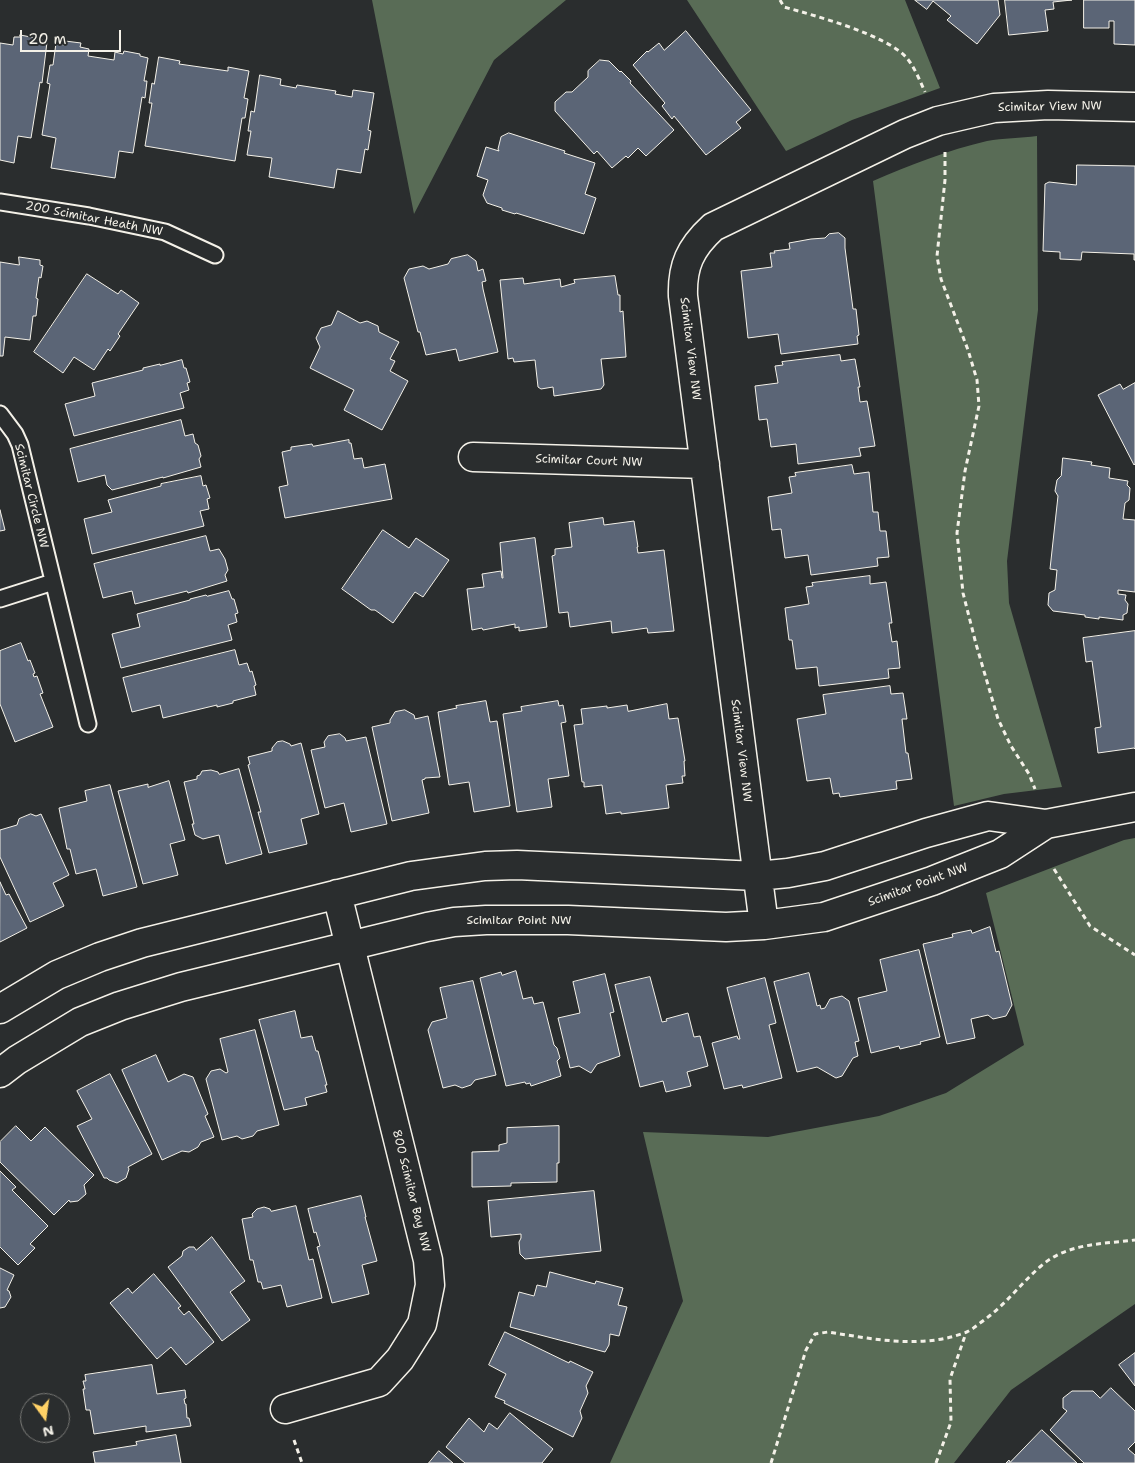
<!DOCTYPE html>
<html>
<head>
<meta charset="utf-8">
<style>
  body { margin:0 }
  #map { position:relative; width:1135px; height:1463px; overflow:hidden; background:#2a2d2e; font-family:"Shantell Sans",sans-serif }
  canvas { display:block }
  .north { position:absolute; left:20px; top:1393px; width:50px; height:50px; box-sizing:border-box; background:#2a2d2e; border:1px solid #7b7b78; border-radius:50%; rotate:166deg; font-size:14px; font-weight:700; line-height:20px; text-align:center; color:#f4f1e8 }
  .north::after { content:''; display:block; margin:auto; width:18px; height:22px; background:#ffd166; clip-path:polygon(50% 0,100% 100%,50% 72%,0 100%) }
  .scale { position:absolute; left:20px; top:30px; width:101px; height:22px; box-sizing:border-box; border:2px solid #f4f1e8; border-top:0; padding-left:6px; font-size:15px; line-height:18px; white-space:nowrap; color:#f4f1e8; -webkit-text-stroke:4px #2a2d2e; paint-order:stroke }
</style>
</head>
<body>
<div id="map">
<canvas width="1135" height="1463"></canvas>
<div class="north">N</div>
<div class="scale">20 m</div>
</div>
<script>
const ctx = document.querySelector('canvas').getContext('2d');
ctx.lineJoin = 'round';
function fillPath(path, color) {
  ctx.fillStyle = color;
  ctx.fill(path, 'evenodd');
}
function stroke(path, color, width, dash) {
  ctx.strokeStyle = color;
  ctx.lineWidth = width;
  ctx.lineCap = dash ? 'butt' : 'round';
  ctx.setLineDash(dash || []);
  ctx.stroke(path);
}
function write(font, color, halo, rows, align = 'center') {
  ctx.font = font + ' "Shantell Sans",sans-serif';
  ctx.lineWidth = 4;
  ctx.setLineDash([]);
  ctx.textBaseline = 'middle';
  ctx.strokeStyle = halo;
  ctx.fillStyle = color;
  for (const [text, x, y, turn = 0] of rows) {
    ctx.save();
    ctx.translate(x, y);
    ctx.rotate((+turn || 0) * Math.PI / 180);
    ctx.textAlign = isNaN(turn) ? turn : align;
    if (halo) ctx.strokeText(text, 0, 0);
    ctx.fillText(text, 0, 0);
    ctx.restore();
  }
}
fillPath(new Path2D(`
  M372,0H566L494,60L414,214Z
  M687,0H905L940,88L852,120L786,151Z
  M1037,136L1038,310L1007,561L1009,603L1062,787L1004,794L954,806L873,181C910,165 948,150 987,141C1003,138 1021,138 1037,136Z
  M1135,838V1304L1011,1390L954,1463H610L683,1301L643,1132L768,1137L879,1116L946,1093L1024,1045L986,893L1124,840Z`), '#596c56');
const building = new Path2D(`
  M915,0H998L1000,15L977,44L947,20L951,16L933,1L927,9Z
  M1005,0H1072L1053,2L1054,9L1045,10L1048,31L1009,35Z
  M1084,0H1135V45L1114,44V21H1109V28H1084Z
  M686,31L751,110L736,122L741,128L706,155L674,116L672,119L662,106L665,103L633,65L647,51L648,52L659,43L664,50Z
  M20,35L42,39L41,41L47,42L42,83L40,82L31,138L18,136L14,163L0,160V43L13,45L14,37H20Z
  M65,41L81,43L80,47L89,49L88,56L114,60L115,52L123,54L124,51L140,54V56L148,58L144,81H147L145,98L142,97L133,153L119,151L115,178L51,168L56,138L42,135L50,84L47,83L50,65H53L56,43L64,45Z
  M159,57L180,61L179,64L228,71V67L249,71L244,98L248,99L245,118H242L235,161L145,146L152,103H149L152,83L154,84Z
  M600,60L609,61L620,72L621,71L631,81L630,83L674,130L646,156L638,148L628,158L626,156L612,168L597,151L594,154L555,111V102L566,92H572L588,77V71Z
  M260,75L281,79L280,85L296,88L297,85L336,91L335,94L352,97L353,90L374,93L368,130L371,131L368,150L365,149L361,173L337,169L334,188L269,177L272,158L247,155L251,131H248L251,111L254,112Z
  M509,133L565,151L564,153L595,163L585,194L596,198L584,234L516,213L515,214L502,210V208L487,203L483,195L488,180L477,176L486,147L499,151L498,149L501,137Z
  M1077,165L1135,166V260H1134V254L1082,252L1081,260L1060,259V252L1043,251L1045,184L1049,182L1076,185Z
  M839,233L845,238V248L853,309H856L859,335L857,336L858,344L781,354L778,334L748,338L741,271L772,267L770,253H775L774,251L790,249L789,243L811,239L825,238L829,234Z
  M468,255L476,261L478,271L483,269L486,281L482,282L483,289L498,352L459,361L456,349L426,355L420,332H418L404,278L409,269L423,266L429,269L448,264L451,259Z
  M19,257L40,260V265L43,266L41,278L39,277L36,298L38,299L36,316H33L30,340L5,337L3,356H0V262L19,265Z
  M87,274L118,294L121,290L139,303L118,334L120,336L110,351L108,349L94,370L74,357L63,373L34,352Z
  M615,276L618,295H620V312L623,311L626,357L601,359L604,385L601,389L554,396L553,387L541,389L538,387L535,360L514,362L513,358L508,359L500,280L523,278L524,284L560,279L561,287L575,283L574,280Z
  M338,311L360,323L367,321L378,326L379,332L399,342L390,359L395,361L390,371L408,381L382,430L344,410L354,390L310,368L320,347L316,338L321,328L331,325Z
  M840,355L841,361L855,359L860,387H858L860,402L867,401L875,446L859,448L861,456L798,464L796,444L771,447L767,419L759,420L755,386L778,383L775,366L783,365L782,362Z
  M182,360L184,368H186L190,382L187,383L189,390L180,393L184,408L74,436L65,404L95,396L92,383L143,370V368L160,364V365Z
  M1135,383V464L1134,465L1098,395L1120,384L1123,389Z
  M181,420L185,436L193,434L195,443L198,445L201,456L199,459L201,467L163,478V477L112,490L107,485L105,475L78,482L70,449Z
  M349,440V443H351L354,459L362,458L364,468L385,464L392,499L285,518L279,487L288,485L282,452L291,450V447L312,444L313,446Z
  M1063,458L1092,462L1091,465L1110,468L1109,478L1128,481L1127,485L1130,488L1129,500L1125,503L1123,519L1135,520V592L1118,590V594L1126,595L1125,600L1128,604L1127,613L1123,615V620L1099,617V619L1085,617V615L1053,611L1048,605L1049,593L1055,590L1057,570L1050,569L1058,496L1055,491L1057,480L1061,476Z
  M852,465L854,474L869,472L873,512H878L880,531H886L889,557L877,558L878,566L811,575L808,555L785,558L781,529L772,530L768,497L792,493L789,477L796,476L795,473Z
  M201,476L203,486L206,485L210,498L207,499L209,509L200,511L204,526L92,554L84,519L112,512L108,500L161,486V484Z
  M0,510L5,530L0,531Z
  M603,518L604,525L634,521L638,547H637L638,553L664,550L674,631L648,633L647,628L612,633L611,621L570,627L568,612L559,613L552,556L555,555V549L572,547L569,523Z
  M383,530L409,548L416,538L449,560L423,597L415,592L393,623L375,610H371L342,589Z
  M206,536L210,551L219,549L225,559L228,570L225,575L227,581L188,593L187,591L135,604L132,591L103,598L94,564Z
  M535,538L547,627L519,631V627L515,628V624L483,630L482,628L472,630L467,589L484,587L482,574L501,571L502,578H503L500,543Z
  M870,576V584L886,582L892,623H889L892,642L897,641L900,668L888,669L889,678L819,686L817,667L796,669L792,640H789L785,608L809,604L806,587L813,586L812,583Z
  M229,591L232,599H234L238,613L235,614L237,622L228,625L232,640L121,668L112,634L140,627L137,614L190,600V599L206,595L207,596Z
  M1135,631V749L1134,748L1098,753L1095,728L1101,727L1092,661L1086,662L1083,638Z
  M21,643L28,661L30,660L35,673L33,674L34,677L37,676L43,693L40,694L53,727L15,742L0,704V651Z
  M235,650L239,665L247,663L250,672L252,671L256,685L254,686L256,695L233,701V703L217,707V705L163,718L160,705L132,712L123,678Z
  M890,686L891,694L903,693L907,719H902L906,753H908L912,779L896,781L897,789L840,797L839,793L833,794L830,778L807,781L797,719L826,714L823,695Z
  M486,701L490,722L497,721L510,806L474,812L469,782L449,785L438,712L457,708L456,706Z
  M558,701L559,706L563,705L566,722L561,723L569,776L548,779L552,807L517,812L503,714L522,711L521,707Z
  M667,704L669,719L678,718L685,761H684L685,776H682L683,783L666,785L669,808L621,814V812L606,814L602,785L584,787V782H582L574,725L583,724L581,709L607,706V708L627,705L628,711Z
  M405,710L414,715L415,719L428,716L440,777L425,778V779L422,780L429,813L392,821L372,727L390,723V720L395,712Z
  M340,734L345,738L346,741L366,737L387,824L351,832L344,803L325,808L311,750L325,747L324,742L328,736Z
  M283,741L290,744L291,746L301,743L319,814L301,819L307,844L269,853L258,812H261L248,765L250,764L248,757L272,751V748L277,742Z
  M239,769L262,854L226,864L219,835L203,839L195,835L192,824H194L184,782L197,779V776L200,775L202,771L211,770L218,772L219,774Z
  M169,781L185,840L170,844L178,875L143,884L118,791L148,784V787Z
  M110,785L137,887L103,896L96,869L76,874L70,849H67L59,808L87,801L85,791Z
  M31,814L36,816L41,814L69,875L53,883L64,906L30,922L0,857V830L17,825L19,819Z
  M0,882L6,895L9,894L27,928L0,942Z
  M990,927L996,952L999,951L1012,1005L1006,1016L993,1019L988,1015L971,1019L975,1038L947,1044L923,944L953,937L952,934L971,930L972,933Z
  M919,950L940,1037L920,1042L921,1044L900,1049L899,1046L871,1053L858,998L887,991L880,960Z
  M516,971L523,999L532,997L534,1004L543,1002L554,1045L557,1048L560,1058L557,1061L561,1076L531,1086L530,1083L526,1084L525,1082L506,1086L480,978L501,972L502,975Z
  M809,973L817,1006L820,1005L821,1009L825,1008L830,999L842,996L849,1001L859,1041L855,1042L858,1056L853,1058L842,1076L836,1078L817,1067L797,1072L774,982Z
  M605,974L614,1012L610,1013L620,1056L597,1064L591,1073L579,1066L570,1068L558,1018L580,1013L573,982Z
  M650,977L662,1022L667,1021L666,1019L688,1013L694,1037L700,1036L708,1066L687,1072L691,1086L666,1092L663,1081L640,1087L615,985Z
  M765,978L776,1023L769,1025L782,1078L743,1088L742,1085L724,1089L712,1043L737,1036L738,1039H740L727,988Z
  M473,981L496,1075L475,1080L471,1085L462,1088L455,1085L443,1088L428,1030L432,1022L447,1018L440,988Z
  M295,1011L301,1038L312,1036L316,1051H318L327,1085H325L327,1092L305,1098L307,1105L284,1110L259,1020Z
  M255,1030L279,1125L257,1131L253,1136L242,1139L237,1136L222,1140L206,1079L211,1071L220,1069L226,1073L228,1072L220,1039Z
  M156,1055L168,1082L184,1074L193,1077L208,1114L205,1116L214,1137L201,1142L198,1147L189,1152L182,1151L162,1160L122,1070Z
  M110,1074L152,1154L128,1167L129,1169L126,1178L117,1183L109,1180L107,1178H104L77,1126L92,1119L77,1091Z
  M16,1126L31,1141L45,1127L94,1175L84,1185L86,1194L78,1201L70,1202L69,1200L54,1215L0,1162V1142Z
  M559,1126V1163H557V1182L511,1183V1186L472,1187V1152L499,1151V1145L507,1143V1128Z
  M0,1171L16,1187L12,1190L48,1226L30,1244L35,1248L18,1265L0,1247Z
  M594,1191L601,1251L525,1259L520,1254L519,1242L521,1238V1234L491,1237L488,1201Z
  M361,1196L366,1217H365L377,1261L362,1265L369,1294L332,1303L317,1247L320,1246L316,1232L314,1233L308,1209Z
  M296,1206L309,1260L313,1259L322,1298L287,1307L281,1285L263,1289L261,1282H258L253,1260H250L242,1219L253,1217L252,1214L257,1209L264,1207L270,1209L271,1211Z
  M212,1237L245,1281L230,1292L250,1320L222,1341L168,1267L182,1256L183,1251L189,1247H194L196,1250Z
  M0,1268L14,1275L7,1290L9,1291L11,1297L5,1307L0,1308Z
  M550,1272L595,1284L596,1281L623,1288L618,1305L627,1307L619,1336L610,1334L609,1345L605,1352L510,1327L519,1292L534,1296L537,1285L546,1287Z
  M154,1274L181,1306L178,1308L184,1315L189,1311L214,1342L186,1365L171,1347L157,1359L110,1303L128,1288L132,1293Z
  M505,1332L569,1363L570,1361L593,1372L586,1386L588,1393L580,1411L582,1418L573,1437L504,1403L505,1401L495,1397L506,1374L489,1365Z
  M1135,1353V1386L1119,1365Z
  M152,1365L157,1394L185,1390L186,1398L184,1399L185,1404H186L187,1418H189L191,1426L146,1432V1426L94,1434L90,1410H86L83,1389H85L83,1381H86L85,1375Z
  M1111,1388L1135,1411V1442L1128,1449L1135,1455V1463H1084L1050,1430L1067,1411L1063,1408V1398L1072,1391H1093L1100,1398Z
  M510,1413L553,1449L542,1463H465L446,1447L469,1418L484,1432L489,1423L497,1429Z
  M1042,1430L1077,1463H1006L1009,1460L1010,1462Z
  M176,1435L181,1463H95L93,1452L137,1445L136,1442Z
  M439,1451L453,1463H429Z`);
fillPath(building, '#5b6576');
stroke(building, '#f4f1e8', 1);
const lane = new Path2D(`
  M0,202L89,216L165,232L215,255
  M0,414L15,434L20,445L88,724
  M0,599L53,582`);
const street = new Path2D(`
  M473,457L705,464
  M764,925L683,296C682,266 690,248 713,227L905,134L938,121L994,108L1048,105L1135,107
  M0,1009L57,975L100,957L142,943L411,876L485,866L517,865L757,876L788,873L825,866L926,833L988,816L1046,824L1135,807
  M0,1073L17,1060L80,1022L120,1006L181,987L427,927L454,922L486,920H568L726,927L764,925L824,917L932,881L1000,854L1046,824
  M285,1409L379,1382L400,1359L422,1324L430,1285L428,1260L337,894`);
stroke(lane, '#f4f1e8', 19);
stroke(street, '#f4f1e8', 31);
stroke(new Path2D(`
  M780,0L784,7C816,16 884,34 906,57C914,66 920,81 925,92
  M945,152V180L937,256L941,279L968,350L977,380L979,406L965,471L957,533L963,593L976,644L998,719L1011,746L1029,774L1035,789
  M1054,869L1090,926L1135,955
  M294,1440L302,1463
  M771,1463L806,1350L815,1334L828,1332C873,1339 921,1349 964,1333C970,1331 975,1327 980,1323C1005,1306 1019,1285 1041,1266C1067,1243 1103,1244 1135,1240
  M936,1463L951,1422L950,1379L966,1333`), '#f4f1e8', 3, [5, 4]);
stroke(lane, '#2a2d2e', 15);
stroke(street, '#2a2d2e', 28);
write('12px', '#f4f1e8', '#2a2d2e', [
  ["Scimitar View NW",1050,107,-1],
  ["200 Scimitar Heath NW",94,219,11],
  ["Scimitar View NW",690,349,83],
  ["Scimitar Court NW",589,461,2],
  ["Scimitar Circle NW",31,496,76],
  ["Scimitar View NW",741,751,83],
  ["Scimitar Point NW",918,885,-20],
  ["Scimitar Point NW",519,921],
  ["800 Scimitar Bay NW",411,1191,76]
]);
</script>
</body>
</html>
